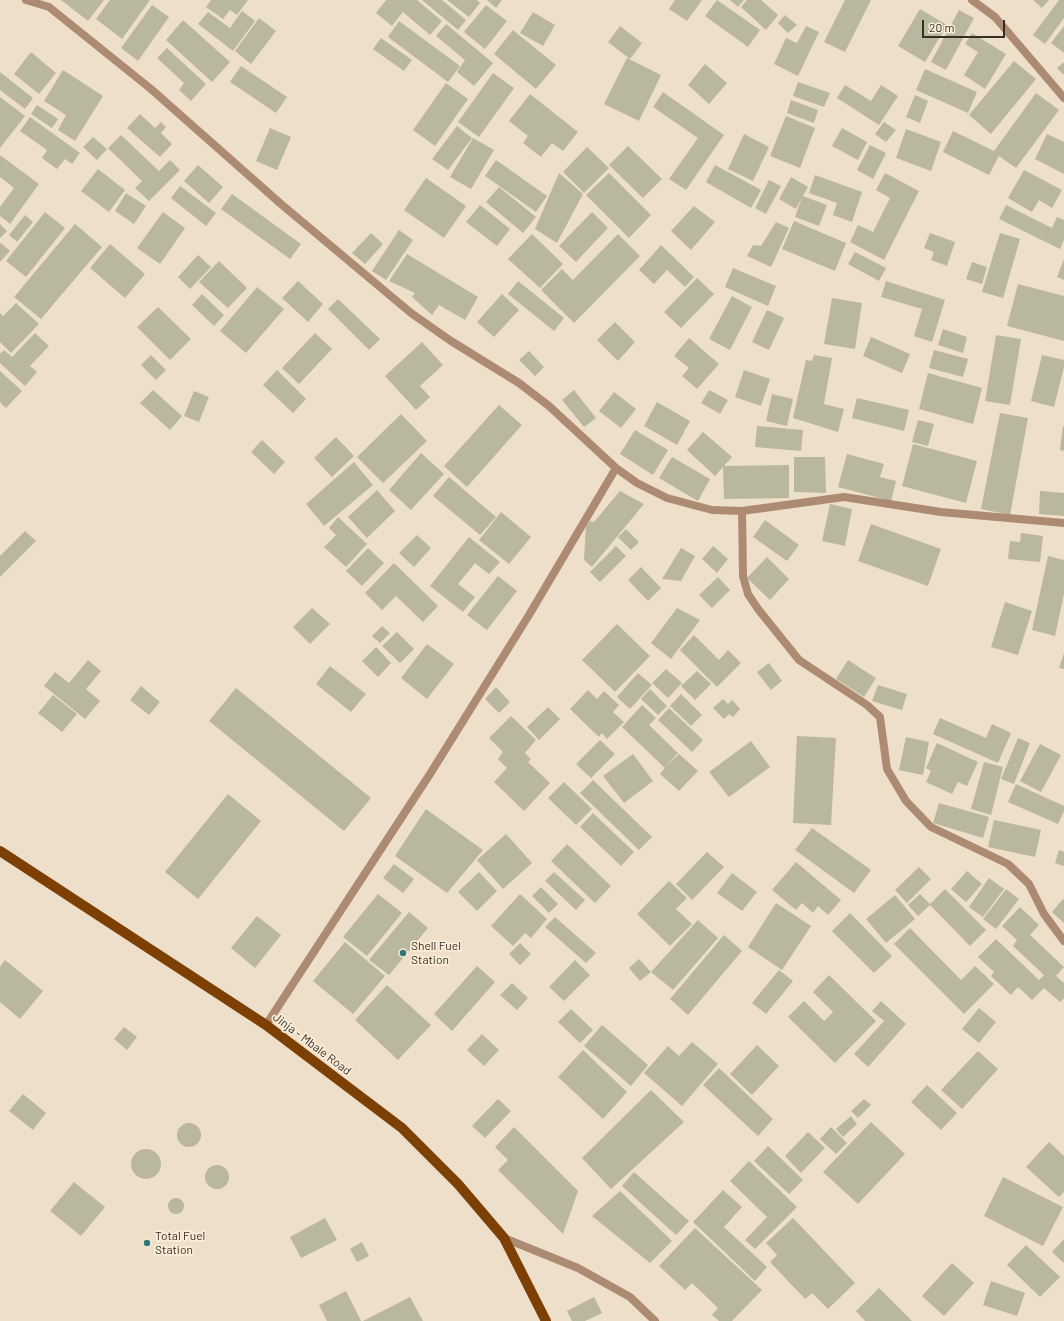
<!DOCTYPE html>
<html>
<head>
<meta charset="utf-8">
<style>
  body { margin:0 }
  #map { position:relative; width:1064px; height:1321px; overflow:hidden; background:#eedfca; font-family:Barlow,sans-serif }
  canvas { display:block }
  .scale { position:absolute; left:922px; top:20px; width:83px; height:18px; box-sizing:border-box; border:2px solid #342f26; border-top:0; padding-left:5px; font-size:12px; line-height:14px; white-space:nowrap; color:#342f26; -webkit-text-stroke:3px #fbedd7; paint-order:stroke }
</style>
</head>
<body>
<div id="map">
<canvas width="1064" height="1321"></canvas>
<div class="scale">20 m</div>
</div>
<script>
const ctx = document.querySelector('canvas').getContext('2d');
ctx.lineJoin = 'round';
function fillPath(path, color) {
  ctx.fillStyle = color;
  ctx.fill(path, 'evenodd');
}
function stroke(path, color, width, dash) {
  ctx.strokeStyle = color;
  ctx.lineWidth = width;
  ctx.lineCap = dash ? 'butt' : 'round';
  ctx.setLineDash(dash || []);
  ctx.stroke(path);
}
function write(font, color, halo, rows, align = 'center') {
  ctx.font = font + ' Barlow,sans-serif';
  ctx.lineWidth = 3.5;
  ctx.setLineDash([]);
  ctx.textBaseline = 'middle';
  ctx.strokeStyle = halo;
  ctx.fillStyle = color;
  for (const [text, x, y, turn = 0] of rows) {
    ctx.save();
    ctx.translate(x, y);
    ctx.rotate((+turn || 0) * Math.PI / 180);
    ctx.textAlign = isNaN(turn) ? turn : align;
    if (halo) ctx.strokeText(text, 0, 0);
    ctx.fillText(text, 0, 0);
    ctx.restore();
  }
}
fillPath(new Path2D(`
  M61,0H104L88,21Z
  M110,0H150L122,39L96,19Z
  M211,0H248L237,15L230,10L223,19L206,7Z
  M386,0H417L442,21L430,35L403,12L392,26L376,13Z
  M422,0H442L466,20L458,30Z
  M447,0H477L480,3L469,17Z
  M487,0H502L496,8Z
  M675,0H702L687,21L669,9Z
  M717,0L760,30L748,47L705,16Z
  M730,0H744L738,7Z
  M747,0H761L778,15L766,30L741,7Z
  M845,0H871L845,52L824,42Z
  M1033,0H1049L1042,8Z
  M1059,0H1064V18L1045,44L1033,35Z
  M152,5L169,17L138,61L121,48Z
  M486,5L507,21L485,49L464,32Z
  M920,9L947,25L925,62L898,46Z
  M959,10L974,18L946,70L931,62Z
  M242,11L255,21L233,51L198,24L208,12L230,28Z
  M533,12L555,25L543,46L520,33Z
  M785,15L797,25L788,33L778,23Z
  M259,18L276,31L251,64L235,51Z
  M183,20L230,62L212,82L166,40Z
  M399,21L460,66L448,82L388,37Z
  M446,24L493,63L474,86L457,72L465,60L436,36Z
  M620,26L642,43L630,59L608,42Z
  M806,26L819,32L798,76L774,64L786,38L797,43Z
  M1064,26V53L1051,43Z
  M513,30L556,65L536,89L494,54Z
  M972,33L1006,54L985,89L964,75L978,52L965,44Z
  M381,38L412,60L404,71L373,49Z
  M167,48L206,84L191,101L179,90L184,83L157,58Z
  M31,52L56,73L39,94L14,74Z
  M627,58L661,75L639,121L604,104Z
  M1014,61L1036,79L991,134L969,115Z
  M1064,62V75L1057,68Z
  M705,64L727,83L709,104L688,85Z
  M241,66L287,97L276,113L230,82Z
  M925,69L977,92L968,113L916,90Z
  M63,70L103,96L75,141L58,130L66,115L44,101Z
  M0,72L33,98L25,109L0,90Z
  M493,73L514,88L479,137L458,122Z
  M798,82L830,93L824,107L793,96Z
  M446,83L468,99L435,146L413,130Z
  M845,85L871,101L881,85L898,96L879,125L837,98Z
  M663,92L724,135L686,190L669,179L698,138L653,107Z
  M1036,93L1059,110L1016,168L999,156L989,175L943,152L953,131L994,151Z
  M530,94L578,132L563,151L552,143L541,157L523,143L528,136L509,121Z
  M915,95L928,101L920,123L906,117Z
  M0,97L25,116L0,148Z
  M791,100L818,110L814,123L787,113Z
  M37,105L58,119L52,128L31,114Z
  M140,114L155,128L161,122L166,127L161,133L172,144L160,157L127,128Z
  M786,116L815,128L800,168L770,156Z
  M30,117L80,153L72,164L65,159L57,169L42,158L47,150L20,131Z
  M884,122L896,130L886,142L875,134Z
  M457,126L472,138L448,170L432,159Z
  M270,128L291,137L277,170L256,161Z
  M842,128L867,142L858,160L832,146Z
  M906,129L941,142L931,171L896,158Z
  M744,134L769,147L753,181L728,169Z
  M1047,134L1064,142V174L1035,159Z
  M121,135L159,171L170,160L180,170L149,201L135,188L142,181L108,148Z
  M93,137L107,149L97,160L83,147Z
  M473,138L494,150L471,189L450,177Z
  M870,145L886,153L873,179L857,170Z
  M628,146L662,179L643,198L609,165Z
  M587,147L609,168L584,193L563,172Z
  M0,155L39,184L10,224L0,216V207L14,188L0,177Z
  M496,160L547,196L536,212L485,176Z
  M198,165L223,187L209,203L184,181Z
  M715,165L761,190L751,208L706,182Z
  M98,169L125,190L109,212L81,191Z
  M1024,170L1062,190L1052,208L1039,200L1032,212L1008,198Z
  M559,173L583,194L557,243L535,229Z
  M609,173L651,215L629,238L586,195Z
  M885,173L919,191L884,260L850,242L858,225L873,232L890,198L876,190Z
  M815,175L862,192L852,222L833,215L837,203L809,193Z
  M791,177L808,187L803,196L827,205L819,226L795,217L802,197L796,209L779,199Z
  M426,178L466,206L444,238L404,210Z
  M769,180L781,186L766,214L755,208Z
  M180,186L216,213L206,226L171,198Z
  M499,187L536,217L523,233L486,202Z
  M126,193L146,206L134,224L115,211Z
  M232,194L301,244L290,259L221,209Z
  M480,205L510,229L497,246L466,222Z
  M1006,205L1052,228L1057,217L1064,220V240L1060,249L999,219Z
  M694,206L715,222L691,250L671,231Z
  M45,212L65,228L26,277L6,261Z
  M163,212L185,228L160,264L137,248Z
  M592,212L608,228L576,262L559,246Z
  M25,215L33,222L17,242L9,235Z
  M794,221L846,243L835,271L782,249Z
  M776,222L789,228L771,267L747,256L753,245L761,246Z
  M0,224L7,231L0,238Z
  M75,224L102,247L41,319L14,297Z
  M399,230L413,240L386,280L372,271Z
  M371,233L383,244L365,264L352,253Z
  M930,233L955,242L947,266L931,260L934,252L924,248Z
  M1000,233L1020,239L1003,298L982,292Z
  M532,234L563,264L540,288L508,259Z
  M618,234L640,256L574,323L541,290L562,269L573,280Z
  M1,243L10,251L0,262V244Z
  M110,244L145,274L125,298L90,268Z
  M661,245L694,277L685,287L667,270L654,284L639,270Z
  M855,252L886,268L879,281L848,264Z
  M407,254L478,297L465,320L439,305L432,315L412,297L415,293L389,281Z
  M198,255L211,267L190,289L178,277Z
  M1064,259V280L1057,277Z
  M219,261L247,288L228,308L199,282Z
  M972,262L987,267L982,284L966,279Z
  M733,268L776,286L768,306L725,287Z
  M697,278L714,294L681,328L664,312Z
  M298,281L323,304L308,322L282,298Z
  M518,281L564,318L554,331L508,294Z
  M886,281L945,300L932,342L914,336L922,309L881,297Z
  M1018,284L1064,296V341L1007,326Z
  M257,287L284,309L246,353L220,331Z
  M202,294L224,315L214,326L192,305Z
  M502,294L519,310L494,337L477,322Z
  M732,296L752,307L730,350L709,339Z
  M832,298L862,303L855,349L824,344Z
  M338,299L380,339L369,350L328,309Z
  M16,303L39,324L11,353L0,342V313L3,316Z
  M158,307L191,339L170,360L137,327Z
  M767,310L784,318L769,350L752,342Z
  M615,322L635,342L618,361L597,340Z
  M943,329L967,337L963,353L938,345Z
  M35,333L49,346L30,366L37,372L25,386L0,363V354L4,350L12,357Z
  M315,333L332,349L299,384L282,368Z
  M996,335L1021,339L1010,405L985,401Z
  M871,337L910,354L902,373L863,356Z
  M689,338L719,364L697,389L682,376L689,368L674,356Z
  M422,342L443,365L420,386L430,397L416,410L385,376Z
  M934,350L968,359L963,377L929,368Z
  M529,351L544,367L535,376L519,360Z
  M151,355L166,370L156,380L141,365Z
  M814,355L832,358L824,404L844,409L838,432L793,418L806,360L812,361Z
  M1042,355L1064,360V367L1054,407L1031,401Z
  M277,370L306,399L293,413L263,385Z
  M744,370L770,379L761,406L735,397Z
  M0,371L22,391L6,408L0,402Z
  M928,373L982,388L973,424L919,409Z
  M153,390L182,416L170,430L140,403Z
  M574,390L596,418L584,427L562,400Z
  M709,390L728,400L720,414L701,403Z
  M194,391L209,397L199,422L184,416Z
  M614,392L636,409L621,428L599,411Z
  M772,394L793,399L787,426L766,421Z
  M857,398L909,410L904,431L852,418Z
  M657,402L690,421L677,445L644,426Z
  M499,405L522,425L467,487L444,466Z
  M1000,413L1028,418L1010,515L981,509Z
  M401,414L427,441L383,483L357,457Z
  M918,420L934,424L928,446L912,442Z
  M757,426L803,430L801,451L755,447Z
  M1063,426H1064V451L1060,450Z
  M635,430L668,450L653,475L620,454Z
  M703,432L732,457L724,466L789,465V498L724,499L723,467L715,476L687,450Z
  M336,437L354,456L332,477L314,458Z
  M262,440L285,462L274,474L251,452Z
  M913,444L977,461L966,503L902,486Z
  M421,453L444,474L411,510L389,490Z
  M847,454L884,464L880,477L896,481L891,501L838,487Z
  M672,457L710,479L698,501L659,478Z
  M794,457H825L826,493L794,492Z
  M354,462L373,485L324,526L306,504Z
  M449,477L496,517L480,535L433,496Z
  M377,490L395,511L367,538L348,517Z
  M620,491L644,504L592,567L584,560L586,526L590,521L594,522Z
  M1040,491L1064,493V516L1039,514Z
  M830,504L852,509L845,546L822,541Z
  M501,512L531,537L509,564L479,540Z
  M338,517L367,544L346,567L324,547L336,535L329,528Z
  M765,520L799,545L787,561L753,537Z
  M871,524L941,549L928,586L858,561Z
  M626,529L639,542L631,550L618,537Z
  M25,531L36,541L0,577V556Z
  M1021,533L1043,536L1040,562L1008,559L1010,541L1020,542Z
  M417,535L431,548L414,567L399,553Z
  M469,537L500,562L489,574L475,563L458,584L475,597L463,612L430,586Z
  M616,546L626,556L600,582L590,572Z
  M713,546L728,559L717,573L702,559Z
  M368,548L384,563L362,586L346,571Z
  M681,548L695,556L681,581L662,579Z
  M1048,556L1064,560V594L1055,636L1032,630Z
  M767,557L789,579L770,600L747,578Z
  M394,563L438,606L423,622L396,596L382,610L365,593Z
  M641,567L661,588L648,601L628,580Z
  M498,576L517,591L487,630L467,615Z
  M718,577L730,590L712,608L699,595Z
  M1005,602L1032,611L1018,655L991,647Z
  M312,608L330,624L310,644L293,627Z
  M677,608L700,620L671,659L651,643Z
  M617,624L650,656L615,692L582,660Z
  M382,626L390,633L380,643L372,636Z
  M397,632L414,649L400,663L382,646Z
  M694,635L719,660L728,650L741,663L717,687L680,650Z
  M427,644L454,664L427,699L401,678Z
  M376,647L391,663L378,677L362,661Z
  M1064,653V669L1059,668Z
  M88,660L101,671L86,689L100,701L85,719L44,686L55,672L69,683Z
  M848,660L876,678L864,697L836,679Z
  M769,663L782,681L771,690L757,672Z
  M330,666L366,694L351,712L316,684Z
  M666,669L682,683L668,698L652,683Z
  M697,671L711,684L695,700L681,686Z
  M638,673L652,685L630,709L617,697Z
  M878,685L907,694L902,710L872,701Z
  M141,686L160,702L149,715L130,700Z
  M496,687L510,702L499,713L485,699Z
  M236,688L371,798L344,831L209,721Z
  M650,689L667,706L658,715L641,699Z
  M588,690L597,699L604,691L619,705L613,712L624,722L607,739L602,733L599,737L570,709Z
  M681,694L702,715L691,726L670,706Z
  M53,695L77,714L62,732L38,713Z
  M723,699L728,704L732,700L740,709L733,717L729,714L724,719L713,708Z
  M642,705L656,718L649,725L678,753L666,766L679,754L698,771L679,791L660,774L665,768L622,727Z
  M548,707L560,719L539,740L527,727Z
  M669,708L703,740L692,752L658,720Z
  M511,716L536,740L525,753L531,759L528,762L550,783L524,811L494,782L507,768L498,759L503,752L489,738Z
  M940,718L986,738L992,724L1011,733L998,763L933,734Z
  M797,736L836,738L831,825L793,823Z
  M906,737L929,742L923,775L899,770Z
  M1018,738L1030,743L1014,784L1001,779Z
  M600,740L615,754L591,778L576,764Z
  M751,741L770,767L729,797L709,772Z
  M937,743L978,762L967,786L958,782L952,794L926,782L931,771L926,768Z
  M1040,744L1061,755L1041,792L1020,781Z
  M633,754L653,781L624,803L603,776Z
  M984,762L1003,767L991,815L971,809Z
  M593,780L652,837L639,850L580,793Z
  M564,782L592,809L576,825L548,798Z
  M1016,784L1064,806V811L1058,824L1008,802Z
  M228,794L261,821L198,899L165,872Z
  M939,803L989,817L983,838L933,823Z
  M426,809L483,850L447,893L395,856Z
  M593,813L634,852L621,866L580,827Z
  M994,820L1041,830L1035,857L988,847Z
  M812,828L871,870L854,893L795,850Z
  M506,834L532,863L503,889L477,860Z
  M567,844L611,886L595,903L551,861Z
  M1059,850L1064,852V866L1055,863Z
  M707,852L724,867L692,900L676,884Z
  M796,862L841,900L828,915L818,906L813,913L802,903L796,910L772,890Z
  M394,864L414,879L403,893L383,878Z
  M919,867L931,879L907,903L895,890Z
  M967,871L982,884L966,902L951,889Z
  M479,872L497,891L477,911L458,892Z
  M554,872L585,900L576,910L545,881Z
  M732,873L757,892L742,911L717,893Z
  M989,878L1004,889L983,917L969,907Z
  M669,881L687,898L676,909L692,924L670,946L637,914Z
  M541,887L558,904L549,913L532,896Z
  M945,889L986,930L970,946L930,905L918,916L908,905L920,894L930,904Z
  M1006,889L1019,899L996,929L983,919Z
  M378,894L402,913L367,956L343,937Z
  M520,894L547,919L531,938L525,933L513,946L491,926Z
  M895,895L915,919L886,943L866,919Z
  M1063,899L1064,900V923L1052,912Z
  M776,903L811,926L782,970L748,947Z
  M1020,907L1039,925L1030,935L1064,967L1056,976L1064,983V998L1060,1002L1044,988L1032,1000L1018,987L1011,995L991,976L994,972L978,957L996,939L1039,980L1044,975L1013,946L1017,940L1002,926Z
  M409,912L428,928L389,975L369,960Z
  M850,913L892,956L874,973L832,931Z
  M257,916L281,935L255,968L231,948Z
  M555,917L596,953L586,963L545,927Z
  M698,920L718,938L673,990L651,972L640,981L629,968L639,959L651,972Z
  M910,928L961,980L975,966L994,984L964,1014L894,944Z
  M724,935L742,951L688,1015L670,999Z
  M345,942L385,976L353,1014L313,981Z
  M520,943L531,954L520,965L509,954Z
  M5,960L43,991L20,1019L0,1002V967Z
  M575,960L590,975L564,1001L549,987Z
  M477,966L495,982L452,1031L434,1014Z
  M779,970L793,981L766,1014L752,1003Z
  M829,975L876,1021L835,1063L788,1017L804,1001L824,1021L833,1012L813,992Z
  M512,983L528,998L517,1010L500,995Z
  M387,985L431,1025L398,1060L355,1020Z
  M881,1001L906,1024L868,1067L854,1054L884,1021L872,1011Z
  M979,1008L996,1022L979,1043L962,1029Z
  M571,1009L593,1030L580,1043L558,1022Z
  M602,1025L648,1065L631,1086L584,1046Z
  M124,1027L137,1037L127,1050L114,1039Z
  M482,1034L499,1050L484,1066L467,1050Z
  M692,1042L718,1064L682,1106L644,1073L668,1046L679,1056Z
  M757,1045L779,1066L752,1095L730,1074Z
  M583,1050L627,1092L603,1119L558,1077Z
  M978,1051L998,1069L962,1109L941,1090Z
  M719,1068L773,1119L758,1136L703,1085Z
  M927,1085L957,1113L941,1130L911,1102Z
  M651,1090L684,1122L611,1189L582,1158Z
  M23,1094L46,1113L33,1130L9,1111Z
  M498,1099L511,1111L485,1138L472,1126Z
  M864,1099L871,1105L858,1118L851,1111Z
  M851,1116L857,1124L843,1137L836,1129Z
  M871,1122L905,1154L858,1204L823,1172Z
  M177 1135a12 12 0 1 1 24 0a12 12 0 1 1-24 0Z
  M514,1127L578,1191L563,1234L498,1170L508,1160L495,1147Z
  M831,1127L847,1143L836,1154L820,1139Z
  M808,1132L825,1148L801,1173L785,1156Z
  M1049,1142L1064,1156V1192L1059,1197L1026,1167Z
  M768,1146L803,1180L789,1194L754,1161Z
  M131 1164a15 15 0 1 1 30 0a15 15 0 1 1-30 0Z
  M749,1161L797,1207L755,1249L745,1240L767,1217L730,1181Z
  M205 1177a12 12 0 1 1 24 0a12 12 0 1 1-24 0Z
  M634,1172L689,1221L676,1235L622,1186Z
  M1003,1177L1063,1207L1043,1246L984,1216Z
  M74,1182L105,1207L81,1236L50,1211Z
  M723,1190L742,1207L724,1227L767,1267L755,1281L693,1222Z
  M620,1191L672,1241L650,1263L592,1216Z
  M168 1206a8 8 0 1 1 16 0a8 8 0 1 1-16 0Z
  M325,1218L337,1240L301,1258L290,1237Z
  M793,1218L855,1283L828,1309L812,1293L805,1299L770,1262L777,1255L766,1243Z
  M695,1228L762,1290L732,1321H719L712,1315L718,1308L692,1283L685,1290L659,1266Z
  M1064,1239V1263L1052,1252Z
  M362,1242L369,1256L357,1262L350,1249Z
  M1026,1245L1060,1277L1040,1297L1007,1265Z
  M952,1263L974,1283L944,1316L922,1296Z
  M991,1281L1025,1293L1017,1316L983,1305Z
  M879,1288L912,1321H865L856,1311Z
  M346,1291L361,1321H327L319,1305Z
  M410,1297L423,1321H363Z
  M594,1297L602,1313L585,1321H572L567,1311Z`), '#bab79f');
stroke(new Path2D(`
  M26,0L49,7L151,89L281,204L411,313L451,341L519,383L549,406L616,468L637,483L667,498L712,510L742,511L844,497L941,512L1064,523
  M972,0L995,17L1064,98
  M742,511L743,576L748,594L758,609L799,660L867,705L880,717L887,769L906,801L931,827L1008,864L1029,884L1044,914L1064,941
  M266,1025L430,774L529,615L616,468
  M504,1238L578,1268L630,1297L655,1321`), '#ad8a72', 8);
stroke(new Path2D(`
  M0,851L266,1025L402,1128L458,1184L504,1238L546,1321`), '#7c3f04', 10);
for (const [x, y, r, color] of [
  [403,953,4,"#307977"],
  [147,1243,4,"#307977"]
]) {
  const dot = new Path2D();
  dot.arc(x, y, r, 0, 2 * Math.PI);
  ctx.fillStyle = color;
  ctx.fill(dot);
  stroke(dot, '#fbedd7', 1.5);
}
write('12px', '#342f26', '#fbedd7', [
  ["Shell Fuel",411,946],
  ["Station",411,960],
  ["Total Fuel",155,1236],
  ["Station",155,1250]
], 'left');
write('12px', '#342f26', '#fbedd7', [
  ["Jinja - Mbale Road",312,1044,37]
]);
</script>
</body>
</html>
